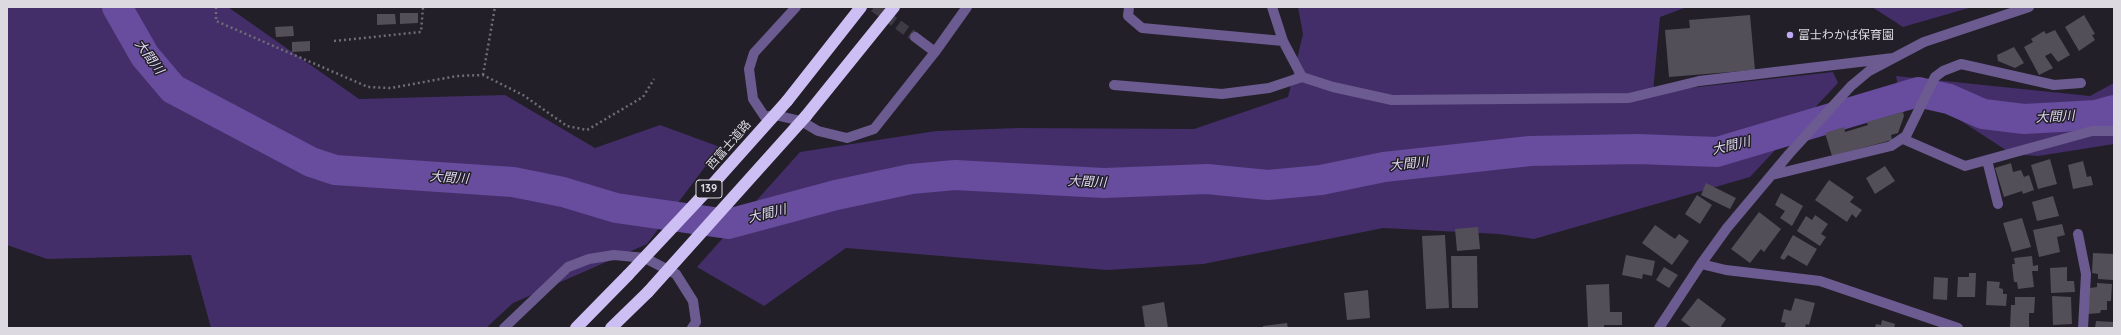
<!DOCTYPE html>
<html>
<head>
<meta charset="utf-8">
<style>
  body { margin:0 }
  #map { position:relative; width:2121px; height:335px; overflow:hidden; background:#221f28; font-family:Quicksand,sans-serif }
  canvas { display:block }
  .frame { position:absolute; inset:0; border:8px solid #dcdae0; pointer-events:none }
</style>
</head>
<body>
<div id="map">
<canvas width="2121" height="335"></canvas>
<div class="frame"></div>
</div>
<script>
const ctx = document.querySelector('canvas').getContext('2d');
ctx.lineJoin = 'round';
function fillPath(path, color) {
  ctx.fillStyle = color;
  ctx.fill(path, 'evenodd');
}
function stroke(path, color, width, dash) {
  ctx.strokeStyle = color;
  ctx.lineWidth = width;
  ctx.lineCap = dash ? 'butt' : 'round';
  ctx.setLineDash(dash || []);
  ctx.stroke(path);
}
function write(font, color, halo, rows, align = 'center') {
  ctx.font = font + ' Quicksand,"Noto Sans JP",sans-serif';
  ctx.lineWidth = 3;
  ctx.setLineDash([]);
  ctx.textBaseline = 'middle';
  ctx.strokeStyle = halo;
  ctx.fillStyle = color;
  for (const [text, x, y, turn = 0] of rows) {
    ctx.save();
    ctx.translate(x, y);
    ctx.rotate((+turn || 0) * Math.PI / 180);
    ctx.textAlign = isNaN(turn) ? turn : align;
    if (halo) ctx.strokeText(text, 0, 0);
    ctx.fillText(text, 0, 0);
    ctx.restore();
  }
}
fillPath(new Path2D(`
  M7,7H228L359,99L505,95L595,148L660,125L720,147L647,244L513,303L486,328H211L191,255L47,259L7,245Z
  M1298,7H1687L1660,17L1653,92L1833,72L1838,83L1750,177L1534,239L1499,234L1383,228L1203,264L1107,270L846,248L764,306L697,267L800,152L936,131L1018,128L1194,129L1288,97L1303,34Z
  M1872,7H1972L1903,27Z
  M1896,76L2090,96L2114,83V144L2038,156L2012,154L1955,117L1899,92Z`), '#432e69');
stroke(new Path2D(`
  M117,7L145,56L173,89L311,162L335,170L513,182L563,192L616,208L728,224L836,195L911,179L955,175L1104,183L1207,179L1268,185L1321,180L1384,167L1530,151L1638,149L1717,152L1918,92L1949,99L1983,114L2024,119L2096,115L2114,110`), '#684c9d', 30);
fillPath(new Path2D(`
  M400,13H418V23L400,24Z
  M377,14H395L396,24L377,25Z
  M1750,15L1755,70L1669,77L1665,30L1690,28L1689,20Z
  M2084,15L2095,34L2092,35L2095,40L2079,51L2065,27Z
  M293,26L294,36L276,37L275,27Z
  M2055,30L2070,55L2058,62L2051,53L2045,56L2053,68L2039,75L2024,47L2033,42L2031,39L2044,31L2046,34Z
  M310,41V51L292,52V42Z
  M2014,47L2024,63L2015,68L1998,61L1997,55Z
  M1903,112L1904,116L1898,133L1891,135L1892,140L1832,156L1825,133L1844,127L1845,132L1868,125L1867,122Z
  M2050,159L2057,184L2038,189L2031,165Z
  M2083,161L2087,177L2091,176L2093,185L2073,189L2068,165Z
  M2011,163L2013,172L2021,170L2024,177L2029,175L2034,190L2023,194L2022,191L2004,197L1995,168Z
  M1885,166L1895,181L1875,194L1866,178Z
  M1829,180L1854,197L1850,202L1862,210L1856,218L1852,214L1847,222L1815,200Z
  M1706,183L1736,198L1730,209L1701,195Z
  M1781,193L1803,206L1792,226L1780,218L1785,211L1775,205Z
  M1697,195L1712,205L1700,224L1685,214Z
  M2053,196L2059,216L2037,221L2032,202Z
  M1759,212L1781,229L1764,252L1761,249L1750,263L1731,249Z
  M1815,215L1828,224L1821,234L1826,237L1820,246L1797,231L1806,216L1812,220Z
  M2022,218L2031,247L2012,252L2003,223Z
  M2062,224L2065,235L2057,237L2060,252L2039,257L2033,230Z
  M1655,225L1675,239L1679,234L1689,241L1672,265L1642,243Z
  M1478,227L1480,249L1457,251L1455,229Z
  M1445,235L1449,308L1426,309L1422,236Z
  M1793,235L1817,249L1807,266L1788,255L1784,260L1780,258Z
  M2093,253L2114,254L2113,280L2098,279V274L2092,273Z
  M1626,255L1655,261L1652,276L1643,274L1642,279L1622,275Z
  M1451,256H1477L1478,308H1452Z
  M2032,256L2033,266L2038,265V271H2032L2034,287L2018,289L2017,282H2014L2012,264H2015L2014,258Z
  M1664,267L1678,275L1669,288L1656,280Z
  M2067,267V281H2074L2075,292L2051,293L2050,268Z
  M1969,273H1976L1975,297H1957L1958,277H1969Z
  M1934,277L1948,278L1947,300L1933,299Z
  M1987,281L2000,282L1999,288L2003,289V294H2007L2006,306L1986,305Z
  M2097,283L2112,284L2111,301H2107V310H2101L2100,313L2088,314L2090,288L2097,287Z
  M1609,284L1610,312H1622V325H1604V328H1588L1586,285Z
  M1368,290L1370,318L1347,320L1344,293Z
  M2052,296L2071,297L2072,324L2053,325Z
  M2015,297H2035L2034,313H2029V328H2010L2011,305H2015Z
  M1698,298L1726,319L1720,328H1692L1681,320Z
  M1795,298L1815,303L1809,325L1806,324L1805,328H1784L1786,323L1781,322L1784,309L1791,311Z
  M1164,302L1168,328H1145L1142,306Z
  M1882,320L1895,324L1894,328H1875L1876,324L1881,325Z
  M2096,321L2114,322V328H2095Z
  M1287,323L1288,328H1263V326Z`), '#524f59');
stroke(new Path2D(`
  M874,7L915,37`), '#3e3b44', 10, [10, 5]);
stroke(new Path2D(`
  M216,7V21L368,87L391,88L457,76L483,75L523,95L567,126L587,130L643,97L654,79
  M334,41L421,32L423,7
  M483,75L495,7`), '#6f6d75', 2.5, [2, 3]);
stroke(new Path2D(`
  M796,7L754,53L749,69L753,99L765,117L775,115L801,121L818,131L847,138L874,129L935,52L967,7
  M1129,7L1128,16L1142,28L1283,41
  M1272,7L1283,41L1302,77L1333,87L1392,100L1629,98L1699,81L1893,58
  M915,37L935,52
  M1114,85L1222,94L1269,88L1302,77
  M1903,139L1965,166L2092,131H2114
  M1987,160L1998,204
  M1772,175L1891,146L1906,136L1935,77L1943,71L1961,64L2054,85L2081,83
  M2078,234L2086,274L2083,328
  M1701,264L1726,270L1820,281L1958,328
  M504,328L568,267L589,259L614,255L645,258L676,274L693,301L696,322L692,328
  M1659,328L1701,264L1727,228L1789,154L1851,86L1869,71L1924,42L2029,7`), '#6c5b90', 10);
stroke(new Path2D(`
  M787,101L861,7
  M806,116L894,7
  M576,328L628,275
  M611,328L648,292`), '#cdbef3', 12);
stroke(new Path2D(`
  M628,275L704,194L787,101
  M648,292L806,116`), '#cdbef3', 12);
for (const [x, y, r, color] of [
  [1790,35,4,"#bfa9f4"]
]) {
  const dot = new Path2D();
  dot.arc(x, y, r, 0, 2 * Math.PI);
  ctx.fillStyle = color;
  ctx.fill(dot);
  stroke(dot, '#221f28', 1.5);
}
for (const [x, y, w] of [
  [709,189,26]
]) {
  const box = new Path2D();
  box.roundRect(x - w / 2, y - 9, w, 18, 3);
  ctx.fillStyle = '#221f28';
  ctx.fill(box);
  stroke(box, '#dcdae0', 1);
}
write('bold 11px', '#dcdae0', null, [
  ["139",709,189]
]);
write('12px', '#dcdae0', '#221f28', [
  ["富士わかば保育園",1798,35]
], 'left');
write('12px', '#dcdae0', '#221f28', [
  ["西富士道路",729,145,-49]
]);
write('italic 13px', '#ded8ef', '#221f28', [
  ["大間川",149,57,54],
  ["大間川",2055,117,-3],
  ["大間川",1731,146,-13],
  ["大間川",1409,164,-6],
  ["大間川",449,178,4],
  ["大間川",1087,182,2],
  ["大間川",767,214,-14]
]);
</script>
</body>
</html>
